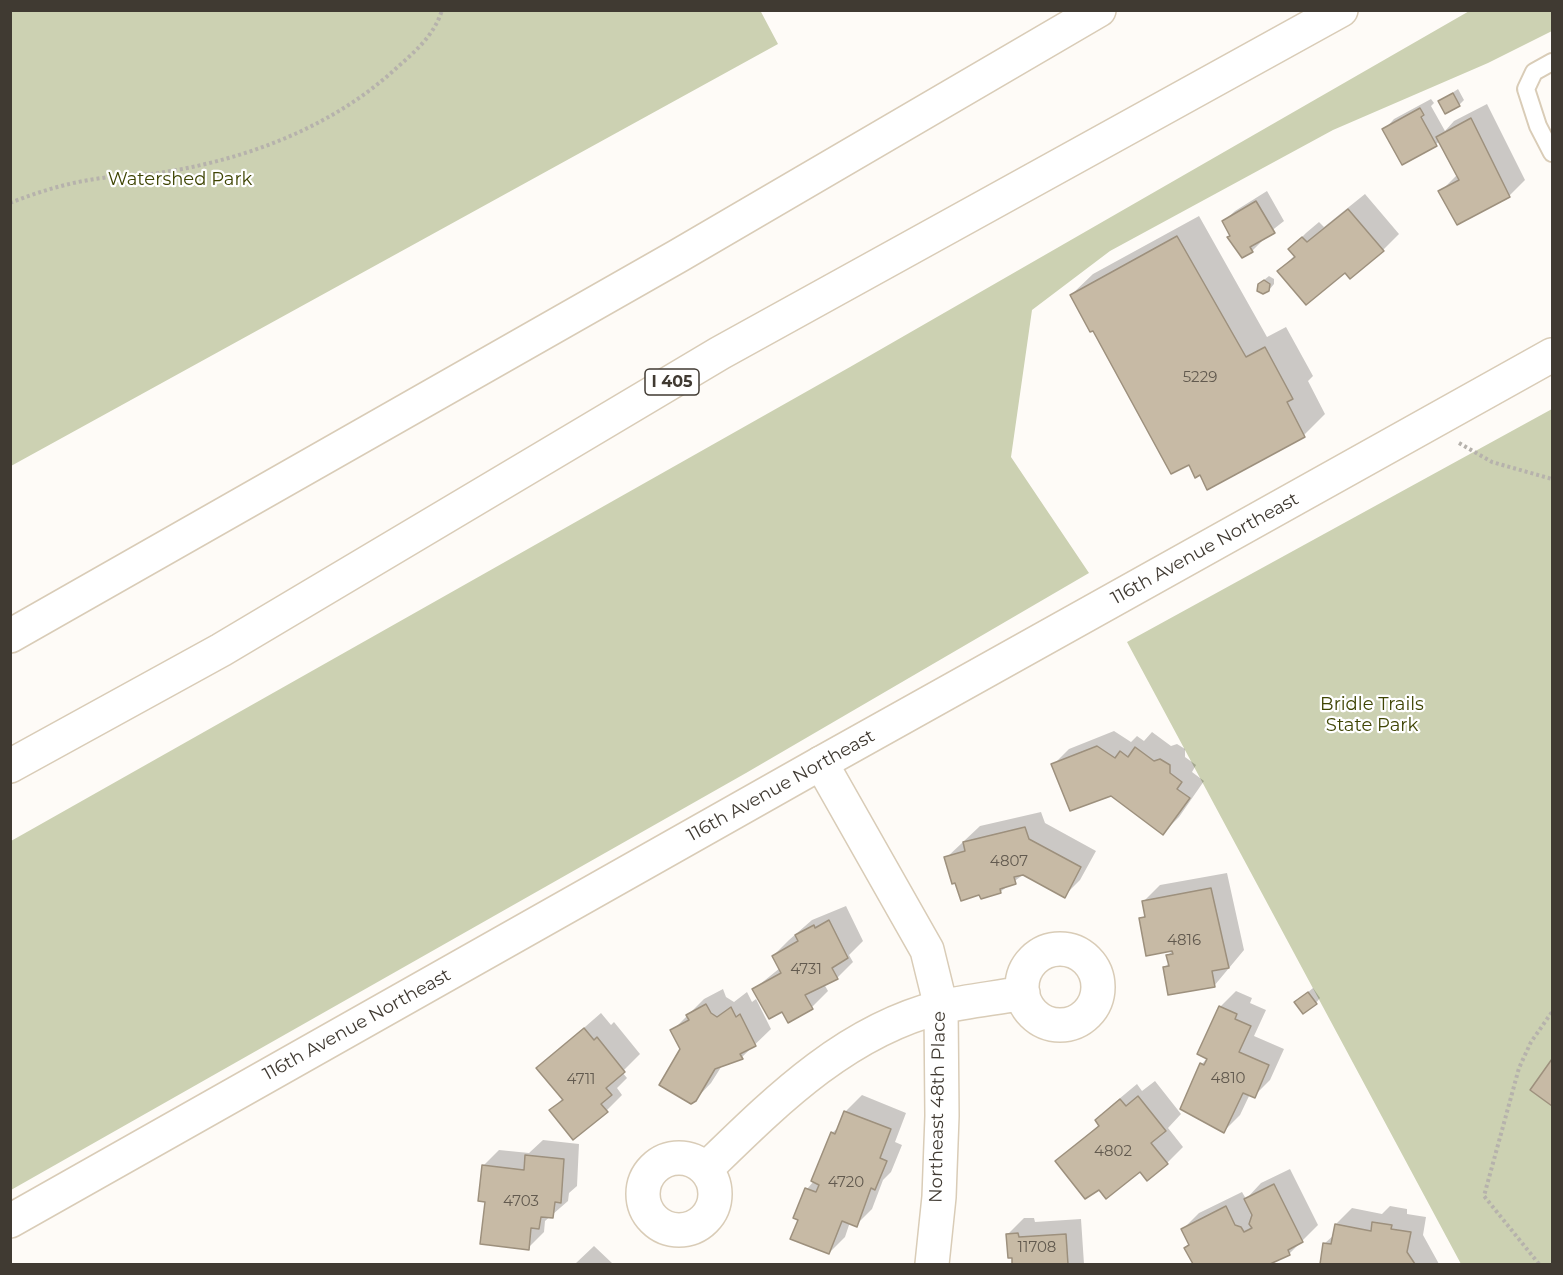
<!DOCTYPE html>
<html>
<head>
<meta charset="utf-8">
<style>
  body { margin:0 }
  #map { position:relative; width:1563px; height:1275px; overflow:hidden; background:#fefbf7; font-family:Montserrat,sans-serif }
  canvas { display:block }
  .frame { position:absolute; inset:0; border:12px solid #403a32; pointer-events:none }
</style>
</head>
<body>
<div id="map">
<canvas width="1563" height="1275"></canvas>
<div class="frame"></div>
</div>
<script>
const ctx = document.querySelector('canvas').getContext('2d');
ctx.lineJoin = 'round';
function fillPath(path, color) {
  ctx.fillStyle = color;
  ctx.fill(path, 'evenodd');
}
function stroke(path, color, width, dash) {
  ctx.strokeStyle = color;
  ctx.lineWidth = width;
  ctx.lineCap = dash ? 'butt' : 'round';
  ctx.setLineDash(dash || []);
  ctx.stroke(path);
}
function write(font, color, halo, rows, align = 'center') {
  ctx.font = font + ' Montserrat,sans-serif';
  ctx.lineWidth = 4.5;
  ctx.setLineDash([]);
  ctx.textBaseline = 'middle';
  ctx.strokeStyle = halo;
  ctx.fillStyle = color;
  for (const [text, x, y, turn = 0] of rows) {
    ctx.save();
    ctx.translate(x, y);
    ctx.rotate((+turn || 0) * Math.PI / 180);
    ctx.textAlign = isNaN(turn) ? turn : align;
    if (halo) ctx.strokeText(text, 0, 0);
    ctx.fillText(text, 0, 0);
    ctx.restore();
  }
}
fillPath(new Path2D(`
  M11,10H760L778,44L11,466Z
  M1471,10L1552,11V31L1488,63L1333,130L1110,251L1032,310L1011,457L1089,573L746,773L11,1190V841L850,367Z
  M1552,409V1264H1461L1127,642Z`), '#ccd1b2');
fillPath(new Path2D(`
  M1458,89L1464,100L1459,105L1440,101Z
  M1431,99L1434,103L1431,106L1445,131L1454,121L1487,104L1525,180L1509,196L1440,192L1458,174L1440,141L1436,144L1384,130L1394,119Z
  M1267,191L1284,221L1261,239L1262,241L1252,251L1224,221L1235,211Z
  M1365,194L1399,234L1383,250L1345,270L1279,271L1295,255L1290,249L1306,233L1319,222L1324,227Z
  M1199,216L1267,337L1286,327L1313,376L1308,381L1325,414L1304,435L1200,473L1189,463L1071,295L1093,274Z
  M1269,276L1274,279V284L1269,290L1259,284Z
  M1114,731L1131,742L1137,736L1144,741L1152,732L1171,746L1177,744L1185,749V757L1196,765L1192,772L1204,781L1179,817L1163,833L1112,795L1053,765L1069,749Z
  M1041,812L1045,823L1096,851L1080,880L1064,896L1024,874L1000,892L946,858L980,826Z
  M1227,873L1244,950L1214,986L1164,968L1169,963L1168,955L1174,949L1141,919L1146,914L1144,901L1160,885Z
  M846,906L863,941L849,955L853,962L837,978L824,984L828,991L812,1007L788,1021L783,1010L754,989L780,968L773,956L789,940L812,920Z
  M1313,988L1320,998L1316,1003L1301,998Z
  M723,989L726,997L734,1002L747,992L752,1002L756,999L771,1029L742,1057L723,1064L711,1083L695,1100L682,1049L672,1031L704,999Z
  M1236,991L1252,998L1250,1003L1266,1010L1254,1036L1284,1049L1270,1080L1254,1096L1250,1094L1240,1115L1224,1131L1182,1108L1202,1064L1208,1057L1220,1007Z
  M601,1013L611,1025L614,1022L640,1054L622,1072L627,1078L617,1088L622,1095L607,1110H551L563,1098L538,1068Z
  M1552,1062V1104L1533,1089Z
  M1155,1081L1181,1114L1168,1128L1183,1147L1167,1163L1147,1179L1140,1170L1099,1188L1057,1161L1100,1124L1097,1120L1113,1104L1137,1084L1142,1091Z
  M862,1095L906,1113L895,1142L902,1145L891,1172L883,1180L872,1209L856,1225L850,1222L845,1237L829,1253L800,1219L807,1189L814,1181L832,1133L840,1126L846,1111Z
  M543,1140L579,1144L577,1186L569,1193L568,1201L545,1221L544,1232L528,1248L487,1201L483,1166L499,1150L529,1153Z
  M1290,1169L1318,1225L1289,1254L1270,1263L1271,1264H1194L1186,1248L1190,1244L1183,1229L1199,1213L1242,1192L1246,1199L1261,1183Z
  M1390,1206L1407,1209V1214L1426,1217L1423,1235L1439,1264H1321L1324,1244L1335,1234L1336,1224L1352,1208L1382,1214Z
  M1024,1218H1034L1035,1222L1081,1219L1084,1264H1014L1008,1234Z
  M594,1246L613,1264H575Z`), '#0003');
const building = new Path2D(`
  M1453,93L1460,106L1445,114L1438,101Z
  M1420,108L1424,115L1421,117L1437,146L1402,165L1382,129Z
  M1471,118L1510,197L1457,225L1438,191L1459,180L1436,137Z
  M1256,201L1275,233L1250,247L1253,252L1242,258L1227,237L1230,236L1222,221Z
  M1348,209L1384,251L1350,279L1345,273L1306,305L1277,271L1295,257L1288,249L1302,237L1307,242Z
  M1177,236L1246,357L1265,347L1293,399L1287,402L1305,437L1207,490L1200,475L1195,478L1189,465L1171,474L1093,331L1090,332L1070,295Z
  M1264,280L1270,284L1269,291L1263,294L1257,291L1258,284Z
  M1097,746L1115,758L1120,751L1128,757L1135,747L1154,761L1160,759L1170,765V773L1182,782L1177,789L1190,798L1163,835L1111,796L1070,811L1051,764Z
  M1025,827L1029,839L1081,867L1065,898L1023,875L1014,877L1016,884L1000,889L1001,893L981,899L979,895L961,901L955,883L952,884L944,857L965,851L963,842Z
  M1211,888L1229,968L1212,971L1215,987L1168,995L1163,967L1169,966L1166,955L1173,954L1172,951L1146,956L1139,918L1145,917L1142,901Z
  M829,920L848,958L832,968L838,979L805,995L813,1009L788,1023L782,1012L769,1019L752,989L781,973L772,956L798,941L795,935L814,925L815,928Z
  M1308,992L1317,1004L1303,1014L1294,1002Z
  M706,1004L711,1013L717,1017L731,1007L736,1017L740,1014L756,1046L740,1054L743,1059L715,1069L696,1101L691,1104L659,1085L680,1049L670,1030L689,1020L686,1015Z
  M1219,1006L1237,1014L1235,1019L1251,1026L1239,1052L1269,1065L1255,1098L1243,1093L1224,1133L1180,1109L1200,1063L1204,1065L1207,1059L1197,1054Z
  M584,1028L594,1040L597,1037L625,1072L606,1088L612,1095L601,1104L608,1112L573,1140L549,1110L563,1100L536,1068Z
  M1552,1059V1106L1530,1090Z
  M1138,1096L1166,1131L1151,1143L1168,1164L1147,1181L1140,1172L1106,1199L1099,1190L1085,1199L1055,1161L1099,1126L1095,1120L1120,1099L1126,1106Z
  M844,1111L891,1129L880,1158L887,1161L875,1190L871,1188L857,1227L842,1221L829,1254L790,1239L798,1220L793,1218L805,1188L816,1192L819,1185L811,1181L831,1132L835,1134Z
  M525,1155L564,1159L561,1203L555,1202L553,1218L541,1217L539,1229L531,1228L529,1250L480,1244L485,1202L478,1201L482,1165L524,1170Z
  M1274,1184L1303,1242L1288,1250L1290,1255L1270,1264H1193L1184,1248L1189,1245L1181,1229L1226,1206L1235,1225L1241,1227L1244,1232L1252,1228L1249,1224L1252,1215L1244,1199Z
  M1372,1222L1392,1225L1391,1229L1411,1232L1407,1252L1415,1264H1320L1323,1243L1331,1244L1335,1224L1371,1231Z
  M1018,1233L1019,1237L1066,1234L1068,1264H1012V1258H1008L1006,1234Z`);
fillPath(building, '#c7baa5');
stroke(building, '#9d907d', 1.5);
const service = new Path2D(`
  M1552,62L1534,72L1526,89L1538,126L1552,153`);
const minor = new Path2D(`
  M821,763L927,950L941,1007L942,1116L939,1197L932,1264
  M1022 987a38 38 0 1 1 76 0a38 38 0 1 1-76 0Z
  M643 1194a36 36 0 1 1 72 0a36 36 0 1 1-72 0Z
  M706,1169C775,1102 845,1031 941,1007C968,1001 996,998 1023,993`);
const tertiary = new Path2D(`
  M10,1221L821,763L1552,355`);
const motorway = new Path2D(`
  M10,636L678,256L1099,10
  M10,766L221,650L720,353L1341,10`);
stroke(service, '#d9ccb7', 20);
stroke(minor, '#d9ccb7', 36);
stroke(tertiary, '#d9ccb7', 36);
stroke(motorway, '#d9ccb7', 36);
stroke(new Path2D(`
  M10,203C40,191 71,182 102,178C119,175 135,176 152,174C238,162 325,131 391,73C411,55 434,37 442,10
  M1459,443L1492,462L1552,479
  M1539,1264L1484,1196L1519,1068L1531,1042L1552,1012`), '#b6b2ac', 4, [3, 3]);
stroke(service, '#fff', 16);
stroke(minor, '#fff', 33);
stroke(tertiary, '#fff', 33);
stroke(motorway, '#fff', 33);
write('15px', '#625a4f', null, [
  ["5229",1200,378],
  ["4807",1009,862],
  ["4816",1184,941],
  ["4731",806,970],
  ["4810",1228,1079],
  ["4711",581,1080],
  ["4802",1113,1152],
  ["4720",846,1183],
  ["4703",521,1202],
  ["11708",1037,1248]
]);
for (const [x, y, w] of [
  [672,382,54]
]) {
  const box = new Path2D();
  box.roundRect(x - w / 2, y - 13, w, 26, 4.5);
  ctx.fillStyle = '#fff';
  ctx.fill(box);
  stroke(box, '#403a32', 1.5);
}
write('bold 16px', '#403a32', null, [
  ["I 405",672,382]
]);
write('18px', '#3f4504', '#fff', [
  ["Watershed Park",180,180],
  ["Bridle Trails",1372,705],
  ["State Park",1372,726]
]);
write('18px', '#403a32', '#fff', [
  ["116th Avenue Northeast",1205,549,-29],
  ["116th Avenue Northeast",781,786,-29],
  ["116th Avenue Northeast",357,1025,-29],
  ["Northeast 48th Place",938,1107,-89]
]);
</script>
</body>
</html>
